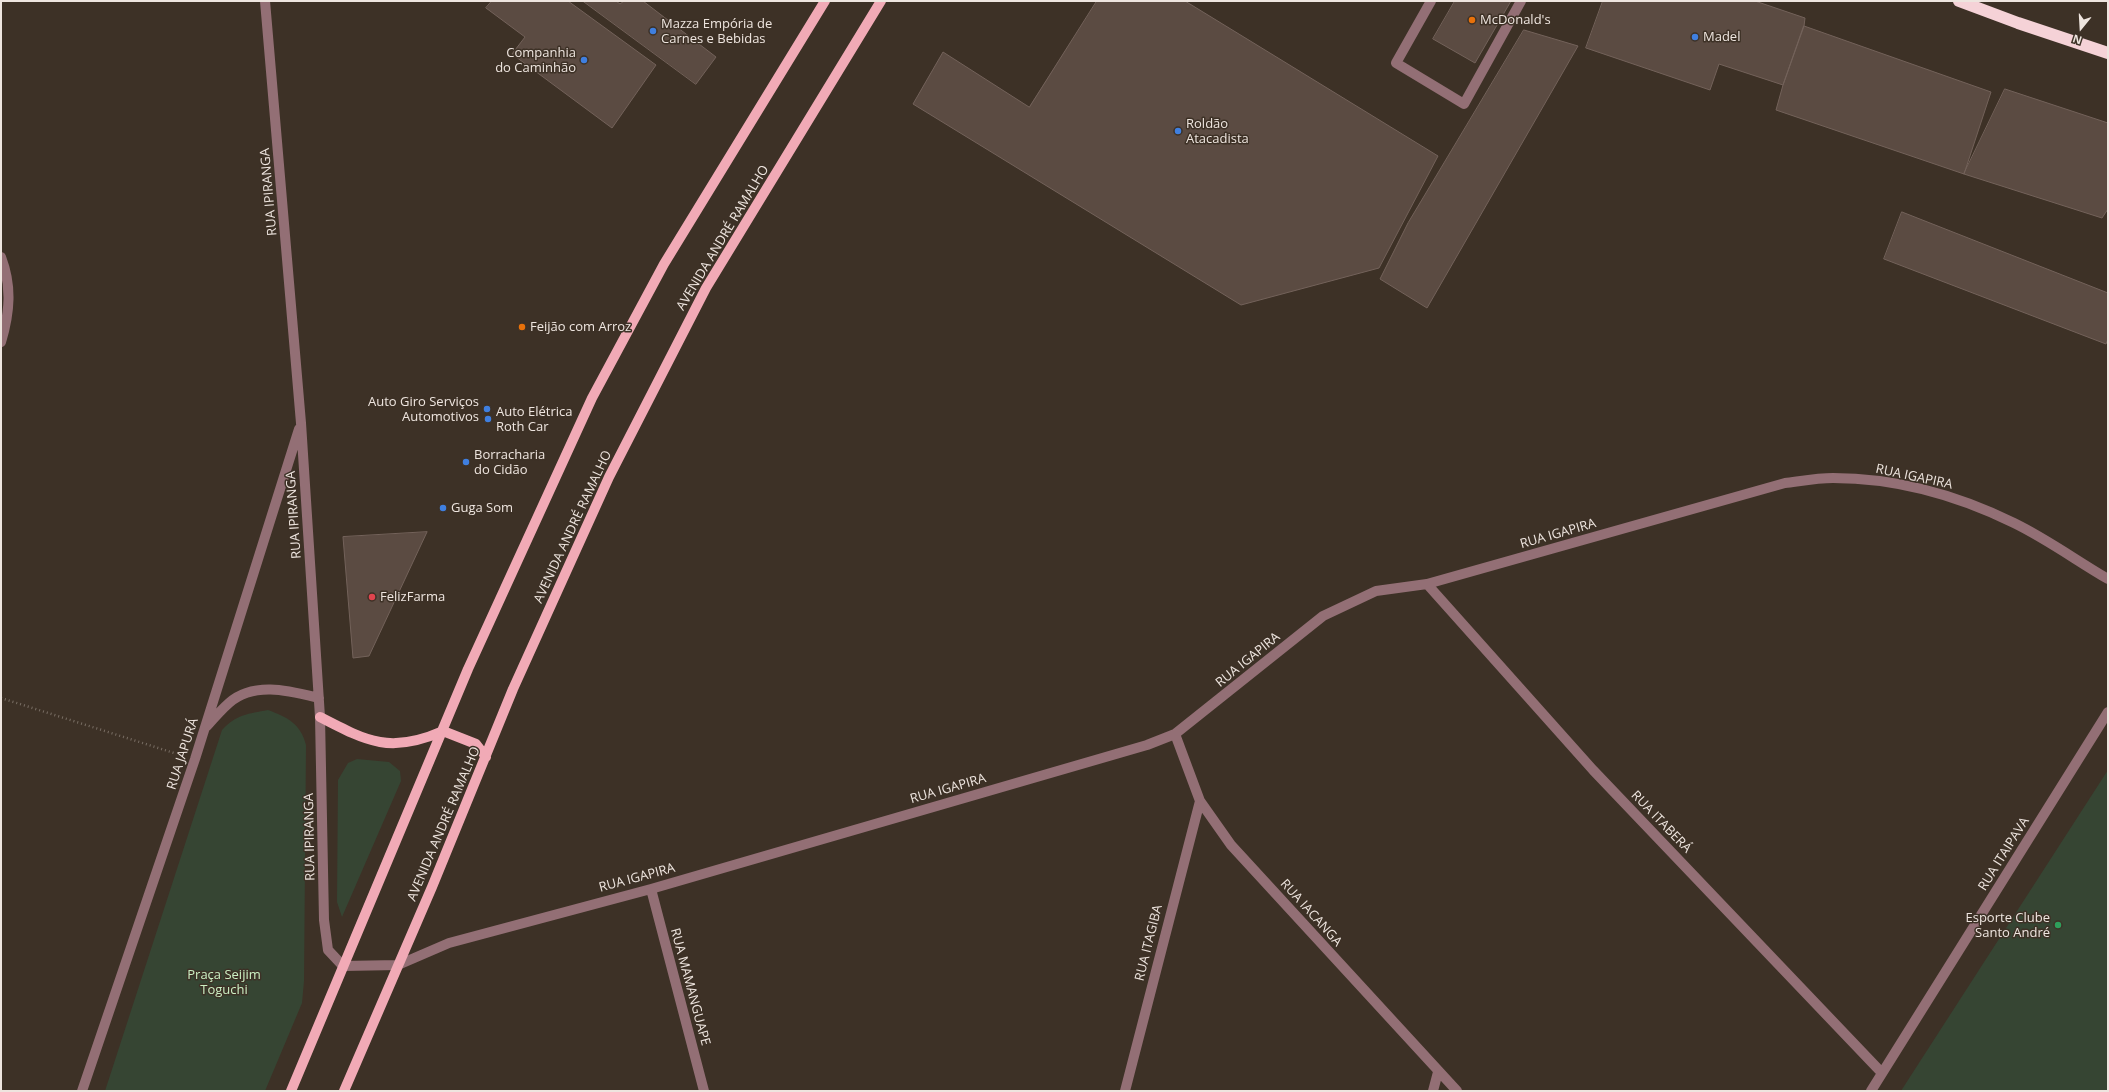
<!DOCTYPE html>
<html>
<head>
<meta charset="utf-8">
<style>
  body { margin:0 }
  #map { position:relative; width:2109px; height:1092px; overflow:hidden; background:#3d3126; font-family:"Open Sans",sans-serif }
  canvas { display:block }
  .frame { position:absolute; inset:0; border:2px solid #eee5df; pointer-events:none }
  .north { position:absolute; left:2061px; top:8px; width:40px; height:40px; -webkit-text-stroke:3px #3d3126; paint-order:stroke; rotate:198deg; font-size:11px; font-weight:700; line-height:16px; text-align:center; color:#eee5df }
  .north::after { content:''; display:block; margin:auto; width:14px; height:18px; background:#eee5df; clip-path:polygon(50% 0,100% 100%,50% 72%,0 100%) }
</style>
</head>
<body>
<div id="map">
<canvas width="2109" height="1092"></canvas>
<div class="frame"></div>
<div class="north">N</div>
</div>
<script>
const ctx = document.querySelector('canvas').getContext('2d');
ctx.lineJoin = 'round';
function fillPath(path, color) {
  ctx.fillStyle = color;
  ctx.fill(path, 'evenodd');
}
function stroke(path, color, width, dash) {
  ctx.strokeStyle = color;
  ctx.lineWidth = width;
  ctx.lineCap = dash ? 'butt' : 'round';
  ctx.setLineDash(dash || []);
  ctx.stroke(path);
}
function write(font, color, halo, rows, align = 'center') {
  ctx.font = font + ' "Open Sans",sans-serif';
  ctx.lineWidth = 3;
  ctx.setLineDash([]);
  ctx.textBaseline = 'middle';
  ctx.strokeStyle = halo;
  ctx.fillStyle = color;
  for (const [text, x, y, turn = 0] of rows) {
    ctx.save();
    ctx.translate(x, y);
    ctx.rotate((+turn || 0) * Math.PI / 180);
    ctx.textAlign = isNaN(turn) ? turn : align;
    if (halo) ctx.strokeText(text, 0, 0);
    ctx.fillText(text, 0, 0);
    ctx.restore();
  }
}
fillPath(new Path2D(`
  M268,710C287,717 301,724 306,745L304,981L302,1003L265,1091H105L222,730C237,714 248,714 268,710Z
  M357,759L389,762L400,771L401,781L342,917L337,902L338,780L348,763Z
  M2108,770V1091H1901L1908,1080Z`), '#364533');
const building = new Path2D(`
  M492,1H568L656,65L612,128L512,54L525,37L486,8Z
  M583,1H616L620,4L624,1H643L716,57L696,84Z
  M1097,1H1185L1438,156L1379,268L1241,305L913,104L943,52L1029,107Z
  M1455,1H1511L1475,63L1433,39Z
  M1603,1H1755L1805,18L1804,26L1783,85L1719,64L1710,90L1586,48Z
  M1804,26L1991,92L1964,174L1776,110L1783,85Z
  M1524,30L1578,46L1427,308L1380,279L1408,223Z
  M2005,89L2108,123V209L2102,218L1964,174Z
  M1902,212L2108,293V339L2106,344L1884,259Z
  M427,532L369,656L353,658L343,537Z`);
fillPath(building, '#5b4b42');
stroke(building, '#73625a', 1);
stroke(new Path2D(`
  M1,698L174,753`), '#796e64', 2.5, [1, 3]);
stroke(new Path2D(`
  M265,1L301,423L320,717L324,920L328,950L343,966L398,965L449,943L651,889L1147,745L1175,734L1323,616L1376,591L1427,584L1785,483C1801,481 1818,478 1833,478C1896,478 1959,496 2014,523C2047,539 2077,561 2108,579
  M1431,1L1396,63L1464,104L1521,1
  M1,257C12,286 10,312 1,342
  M1427,584L1593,770L1882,1073
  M207,726C214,718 221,710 229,703C254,681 290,691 319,698
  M1175,734L1200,801L1231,845L1457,1091
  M651,889L704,1091
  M82,1091L195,759L299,429
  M1125,1091L1200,801
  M1433,1091L1438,1072
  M1871,1091L2108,712`), '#936f75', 10);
stroke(new Path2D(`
  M320,717C368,742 391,754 443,731L476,744L486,757
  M291,1091L468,669L592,398L664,264L825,1
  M344,1091L432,887L513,689L609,477L706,288L881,1`), '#f1aab6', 10);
stroke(new Path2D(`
  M1959,1L2018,23L2108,53`), '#f5d2d7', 12);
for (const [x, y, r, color] of [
  [1472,20,4,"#e8710a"],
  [653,31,4,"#3f7fe0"],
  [1695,37,4,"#3f7fe0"],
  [584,60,4,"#3f7fe0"],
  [1178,131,4,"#3f7fe0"],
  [522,327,4,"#e8710a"],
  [487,409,4,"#3f7fe0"],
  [488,419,4,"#3f7fe0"],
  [466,462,4,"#3f7fe0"],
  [443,508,4,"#3f7fe0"],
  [372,597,4,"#e0444e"],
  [2058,925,4,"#2e9e5b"]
]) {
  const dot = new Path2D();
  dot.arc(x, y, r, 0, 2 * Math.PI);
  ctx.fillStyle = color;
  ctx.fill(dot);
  stroke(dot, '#3d3126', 1.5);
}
write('13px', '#eee5df', '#3d3126', [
  ["McDonald's",1480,20],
  ["Mazza Empória de",661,24],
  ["Carnes e Bebidas",661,39],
  ["Madel",1703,37],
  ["Companhia",576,53,"right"],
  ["do Caminhão",576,68,"right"],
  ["Roldão",1186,124],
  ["Atacadista",1186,139],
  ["Feijão com Arroz",530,327],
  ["Auto Giro Serviços",479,402,"right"],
  ["Automotivos",479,417,"right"],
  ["Auto Elétrica",496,412],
  ["Roth Car",496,427],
  ["Borracharia",474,455],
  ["do Cidão",474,470],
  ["Guga Som",451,508],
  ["FelizFarma",380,597],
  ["Esporte Clube",2050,918,"right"],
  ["Santo André",2050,933,"right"]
], 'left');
write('13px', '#eee5df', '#3d3126', [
  ["RUA IPIRANGA",269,192,-95],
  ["AVENIDA ANDRÉ RAMALHO",723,238,-59],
  ["RUA IGAPIRA",1914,477,12],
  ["RUA IPIRANGA",294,515,-94],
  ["AVENIDA ANDRÉ RAMALHO",573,527,-65],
  ["RUA IGAPIRA",1558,534,-16],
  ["RUA IGAPIRA",1248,660,-39],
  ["RUA JAPURÁ",183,754,-72],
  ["RUA IGAPIRA",948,789,-16],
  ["RUA ITABERÁ",1661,822,46],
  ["AVENIDA ANDRÉ RAMALHO",444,824,-67],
  ["RUA IPIRANGA",310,837,-91],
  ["RUA ITAIPAVA",2004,854,-58],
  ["RUA IGAPIRA",637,878,-15],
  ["RUA IACANGA",1311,913,48],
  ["RUA ITAGIBA",1149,943,-76],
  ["RUA MAMANGUAPE",690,987,75]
]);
write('13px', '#cbefc3', '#3d3126', [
  ["Praça Seijim",224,975],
  ["Toguchi",224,990]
]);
</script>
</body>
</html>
